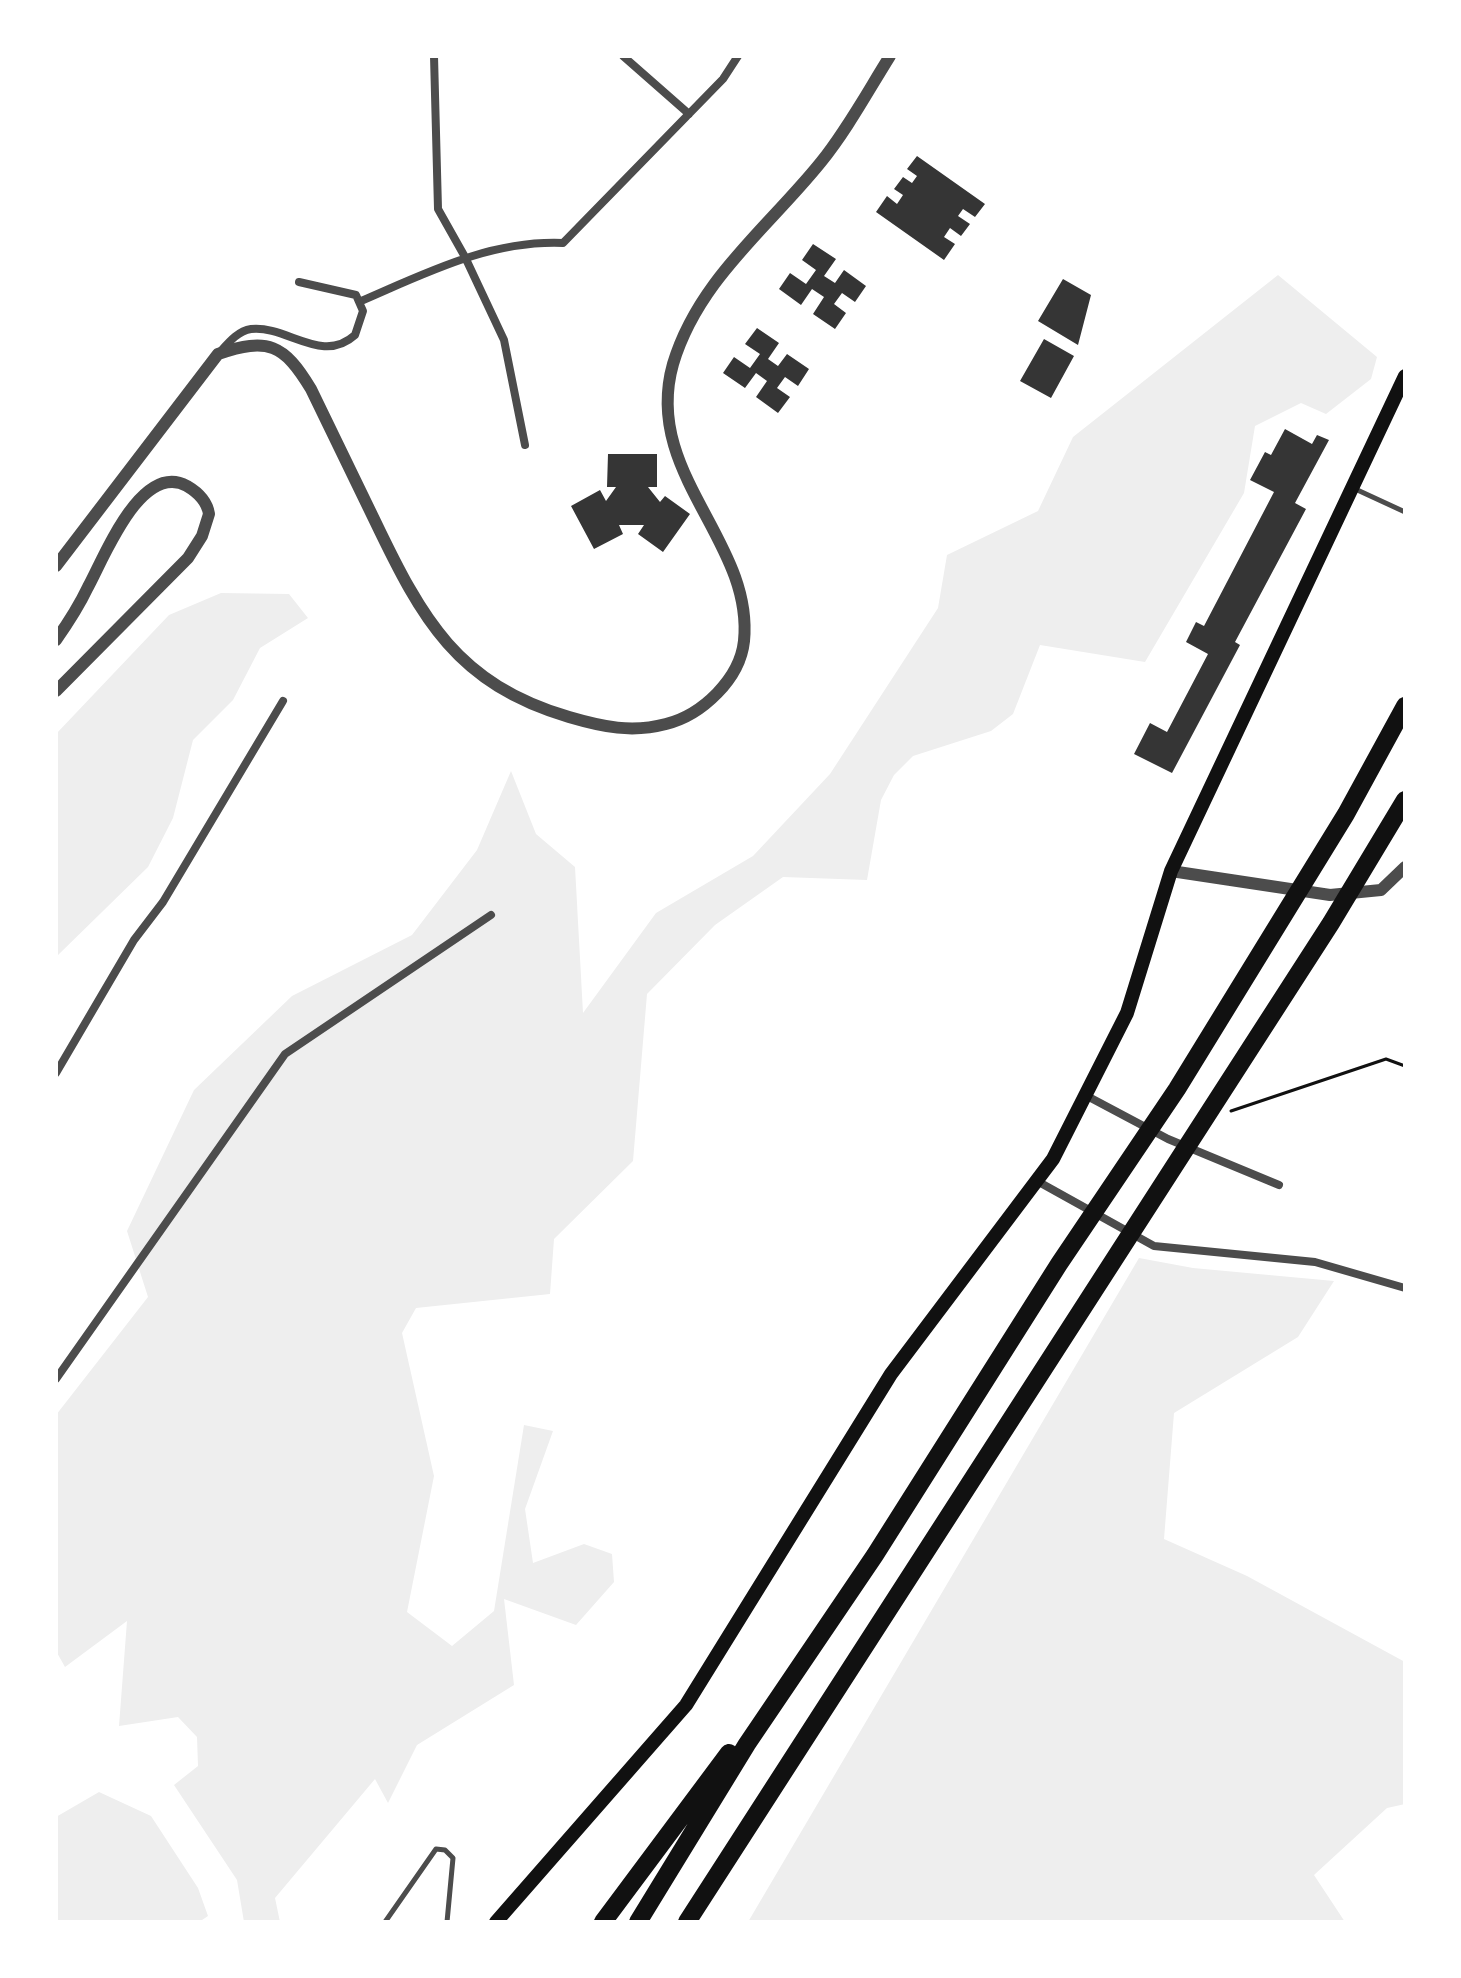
<!DOCTYPE html>
<html>
<head>
<meta charset="utf-8">
<style>
  body { margin:0 }
  #map { position:relative; width:1461px; height:1978px; overflow:hidden; background:#fff; font-family:"Nunito Sans",sans-serif }
  canvas { display:block }
  .frame { position:absolute; inset:0; border:58px solid #fff; pointer-events:none }
</style>
</head>
<body>
<div id="map">
<canvas width="1461" height="1978"></canvas>
<div class="frame"></div>
</div>
<script>
const ctx = document.querySelector('canvas').getContext('2d');
ctx.lineJoin = 'round';
function fillPath(path, color) {
  ctx.fillStyle = color;
  ctx.fill(path, 'evenodd');
}
function stroke(path, color, width, dash) {
  ctx.strokeStyle = color;
  ctx.lineWidth = width;
  ctx.lineCap = dash ? 'butt' : 'round';
  ctx.setLineDash(dash || []);
  ctx.stroke(path);
}
fillPath(new Path2D(`
  M1278,275L1377,357L1371,379L1326,414L1301,403L1255,426L1244,493L1145,662L1040,645L1013,714L991,731L913,756L894,775L881,800L867,880L783,877L715,925L647,994L633,1161L554,1239L550,1294L416,1308L402,1333L434,1476L407,1612L452,1646L494,1611L524,1425L553,1431L525,1509L533,1563L584,1544L612,1554L614,1582L576,1625L504,1599L514,1685L417,1745L388,1803L375,1779L275,1898L280,1922H244L237,1880L174,1785L198,1766L197,1737L178,1717L119,1726L127,1621L65,1667L56,1651V1415L148,1297L127,1231L194,1090L292,996L412,935L477,850L511,771L536,834L575,867L583,1013L656,913L753,856L830,774L938,608L947,555L1038,511L1073,437Z
  M221,593L289,594L308,618L260,648L233,700L193,740L173,818L148,867L56,957V734L169,615Z
  M1139,1258L1193,1268L1334,1281L1298,1337L1174,1413L1164,1539L1247,1576L1405,1662V1804L1387,1808L1314,1875L1345,1922H748Z
  M99,1792L151,1816L198,1888L208,1916L199,1922H56V1817Z`), '#eee');
fillPath(new Path2D(`
  M917,156L985,204L975,217L963,209L958,216L970,224L961,236L950,228L944,237L955,244L944,260L876,212L887,196L897,204L903,195L894,189L903,177L912,183L917,176L907,169Z
  M813,244L836,259L824,276L835,283L844,270L866,286L855,302L842,293L834,304L846,313L835,329L813,314L824,297L812,289L801,305L779,289L790,273L806,284L816,270L802,260Z
  M1063,279L1091,295L1078,345L1038,321Z
  M757,328L779,343L768,359L778,366L787,354L809,369L798,386L785,377L777,388L790,397L778,413L756,397L767,381L756,373L745,388L723,373L734,357L750,368L760,354L745,344Z
  M1044,339L1074,356L1051,398L1020,381Z
  M1285,429L1312,444L1317,435L1329,440L1295,503L1306,509L1235,642L1240,645L1172,773L1134,754L1150,723L1167,732L1208,654L1186,642L1196,622L1204,626L1274,492L1250,480L1265,452L1271,455Z
  M608,454H657V487H648L660,502L665,496L690,514L663,552L638,534L644,525H619L623,534L594,549L571,506L600,490L606,501L616,487H607Z`), '#353535');
stroke(new Path2D(`
  M1231,1111L1386,1059L1405,1066`), '#111', 3);
stroke(new Path2D(`
  M1353,488L1405,512
  M385,1922L436,1849L445,1850L453,1858L447,1922`), '#4c4c4c', 5);
stroke(new Path2D(`
  M434,56L438,209L465,257L504,340L525,445
  M623,56L689,114
  M361,301C426,273 490,240 563,243L723,79L738,56
  M220,352C229,342 238,331 251,329C287,325 322,365 355,335L363,311L356,295L299,282
  M56,1073L134,940L163,902L283,701
  M1087,1096L1168,1139L1279,1185
  M1037,1181L1154,1246L1315,1262L1405,1288
  M56,1379L285,1054L491,915`), '#4c4c4c', 8);
stroke(new Path2D(`
  M56,566L218,354C268,337 284,344 311,389C332,433 354,477 375,521C422,619 457,684 569,717C603,727 632,733 666,724C702,715 740,679 744,641C754,541 642,473 673,364C698,280 768,228 821,162C847,130 868,91 890,56
  M56,640C68,623 79,606 88,587C104,558 141,461 187,486C199,493 207,501 209,514L202,536L188,558L56,691
  M1171,871L1330,895L1381,890L1405,867`), '#4c4c4c', 12);
stroke(new Path2D(`
  M496,1922L686,1705L891,1374L1053,1159L1127,1013L1171,871L1405,376`), '#111', 14);
stroke(new Path2D(`
  M603,1922L729,1753
  M638,1922L747,1744L875,1555L1059,1264L1177,1089L1346,814L1405,706
  M687,1922L1331,923L1405,800`), '#111', 18);
</script>
</body>
</html>
